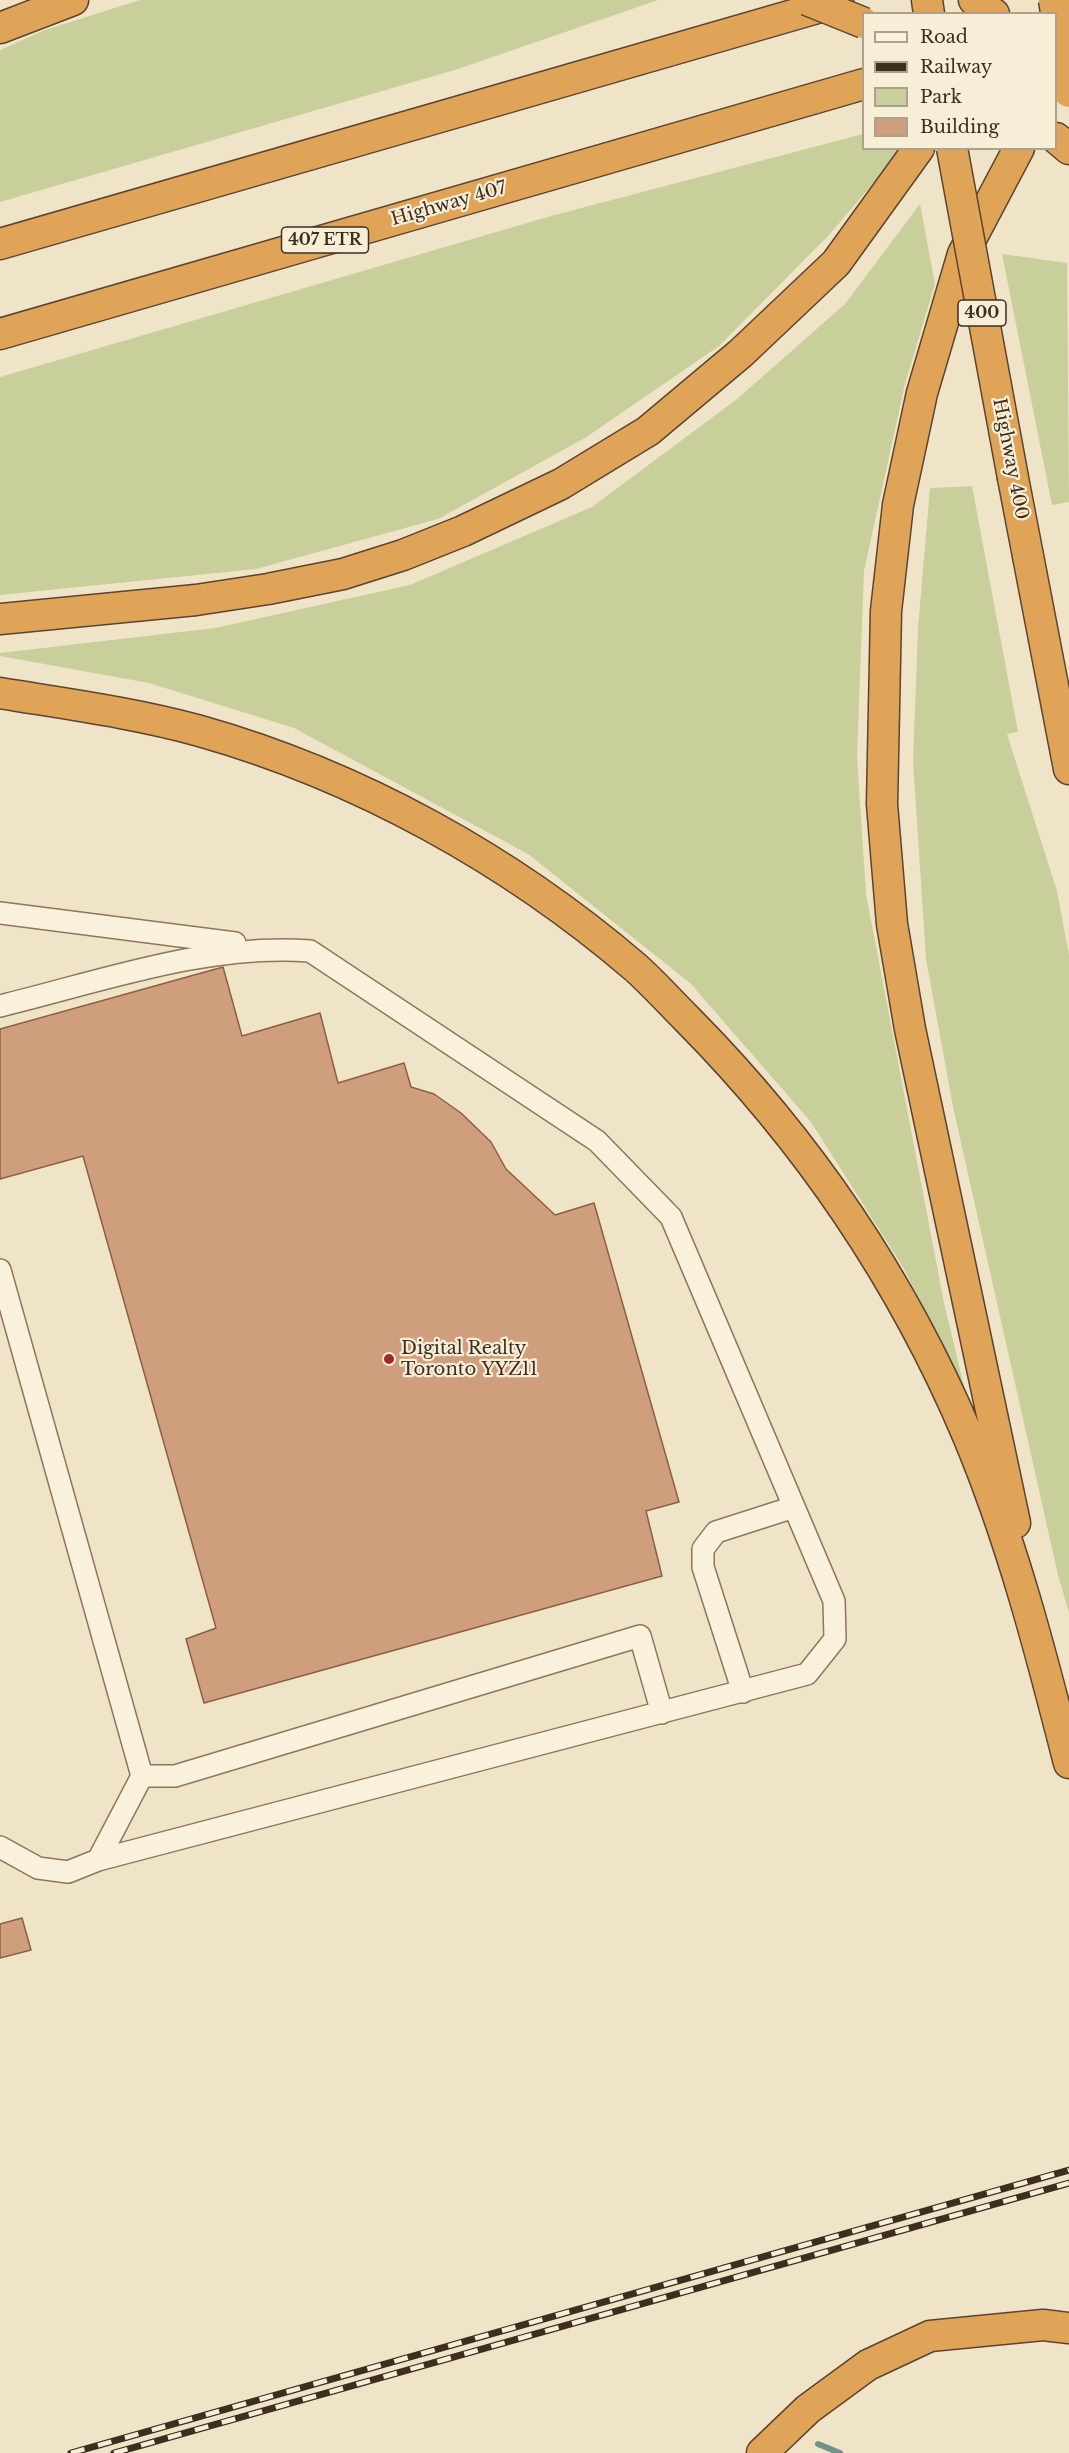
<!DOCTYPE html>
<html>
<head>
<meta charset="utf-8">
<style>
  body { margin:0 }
  #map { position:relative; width:1069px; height:2453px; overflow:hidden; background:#f0e4c8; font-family:"Libre Baskerville",serif }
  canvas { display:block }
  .legend { position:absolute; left:862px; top:12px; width:195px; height:138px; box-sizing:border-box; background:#f7eed8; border:2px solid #ada18e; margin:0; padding:8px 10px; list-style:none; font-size:18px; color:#3d2e20 }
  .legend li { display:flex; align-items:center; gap:12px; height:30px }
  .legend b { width:30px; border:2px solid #ada18e }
</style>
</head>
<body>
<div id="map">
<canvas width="1069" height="2453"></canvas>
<ul class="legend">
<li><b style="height:8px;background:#faf1dc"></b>Road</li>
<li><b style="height:8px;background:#3d2e20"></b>Railway</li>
<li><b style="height:16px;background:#c9cf9b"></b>Park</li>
<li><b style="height:16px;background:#cf9f7d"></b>Building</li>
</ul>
</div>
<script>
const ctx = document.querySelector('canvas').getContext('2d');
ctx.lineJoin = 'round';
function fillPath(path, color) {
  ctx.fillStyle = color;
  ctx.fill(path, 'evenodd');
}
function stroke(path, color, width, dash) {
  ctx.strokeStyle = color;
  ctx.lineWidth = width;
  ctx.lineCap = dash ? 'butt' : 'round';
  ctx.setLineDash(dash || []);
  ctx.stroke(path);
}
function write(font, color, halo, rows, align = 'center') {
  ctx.font = font + ' "Libre Baskerville",serif';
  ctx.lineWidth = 4.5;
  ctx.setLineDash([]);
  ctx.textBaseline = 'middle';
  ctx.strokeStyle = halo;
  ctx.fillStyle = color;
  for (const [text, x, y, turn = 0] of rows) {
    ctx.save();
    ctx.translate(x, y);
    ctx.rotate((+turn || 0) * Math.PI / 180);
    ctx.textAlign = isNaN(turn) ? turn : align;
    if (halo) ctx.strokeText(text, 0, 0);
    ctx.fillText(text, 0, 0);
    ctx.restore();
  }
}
fillPath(new Path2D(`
  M140,0H658L458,69L0,202V50L45,30Z
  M863,134L864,148L897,149L898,154L829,235L719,346L585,438L438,519L256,569L0,595V377L551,216Z
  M920,204L935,284L905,384L864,571L857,757L866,894L944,1303L969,1407L948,1355L903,1267L811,1122L690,983L528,854L294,728L149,683L0,656V653L215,628L410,585L592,507L737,399L845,304Z
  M1002,254L1067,263L1069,502L1052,505Z
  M972,486L1018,732L1007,734L1057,891L1069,955V1613L1058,1575L953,1107L926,959L913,761L918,628L930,488Z`), '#c9cf9b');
stroke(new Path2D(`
  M818,2444L840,2453`), '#6f938a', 6);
const building = new Path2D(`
  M223,967L242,1036L320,1013L338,1083L404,1063L411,1087L434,1094L461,1113L491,1142L506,1169L555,1215L594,1203L679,1502L646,1511L662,1576L204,1703L186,1639L216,1628L83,1156L0,1179V1029Z
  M22,1918L31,1950L0,1958V1924Z`);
fillPath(building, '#cf9f7d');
stroke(building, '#8d5f41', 1.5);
const minor = new Path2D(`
  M0,913L235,943
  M0,1006C99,982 207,943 310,951L597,1141L671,1217L834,1601L835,1639L807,1674L98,1860L68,1872L38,1868L0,1847
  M0,1270L142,1776
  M743,1692L703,1567V1549L716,1532L794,1507
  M98,1860L142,1776H175L640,1636L662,1713`);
const highway = new Path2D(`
  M927,0L929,14
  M974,0L994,14
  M0,28L73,0
  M1056,138L1069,149
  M0,244L838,2
  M0,334L864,84
  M1013,478L1069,769
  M0,619L196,600L268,589L343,574L403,555L463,531L561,484L648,431L741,353L836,263L919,148
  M0,693C67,704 135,713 200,731C359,776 510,860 635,967C653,983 670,1002 687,1019C806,1139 902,1280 968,1436C1012,1541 1041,1653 1069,1763
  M1015,1523L910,1029L892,924L882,804L886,611L898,505L922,393L963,254L1019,148
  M762,2453L808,2409L868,2365L930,2336L1043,2325L1069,2328`);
stroke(minor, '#8d765c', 24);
stroke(highway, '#5b4430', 33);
stroke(minor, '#faf1dc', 21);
stroke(highway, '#e0a458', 30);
const rail = new Path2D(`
  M71,2453L1069,2170
  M114,2453L1069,2183`);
stroke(rail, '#3d2e20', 7);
stroke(rail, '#f7eed8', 4.5, [14]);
const highwayBridge = new Path2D(`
  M807,0L864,23
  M1054,0L1069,92
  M952,148L1013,478`);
stroke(highwayBridge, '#5b4430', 33, []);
stroke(highwayBridge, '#e0a458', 30);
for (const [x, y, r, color] of [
  [389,1359,6,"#9e2a2b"]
]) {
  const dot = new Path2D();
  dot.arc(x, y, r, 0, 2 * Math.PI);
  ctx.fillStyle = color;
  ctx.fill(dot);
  stroke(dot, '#f7eed8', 2);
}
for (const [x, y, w] of [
  [325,240,87],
  [982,313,48]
]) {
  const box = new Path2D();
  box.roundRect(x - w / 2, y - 13, w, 26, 4.5);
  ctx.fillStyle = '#f7eed8';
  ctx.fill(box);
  stroke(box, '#3d2e20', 1.5);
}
write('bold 16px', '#3d2e20', null, [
  ["407 ETR",325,240],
  ["400",982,313]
]);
write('18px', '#3d2e20', '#f7eed8', [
  ["Highway 407",449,204,-16],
  ["Highway 400",1010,459,79]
]);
write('18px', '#3d2e20', '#f7eed8', [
  ["Digital Realty",401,1349],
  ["Toronto YYZ11",401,1370]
], 'left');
</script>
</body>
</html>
